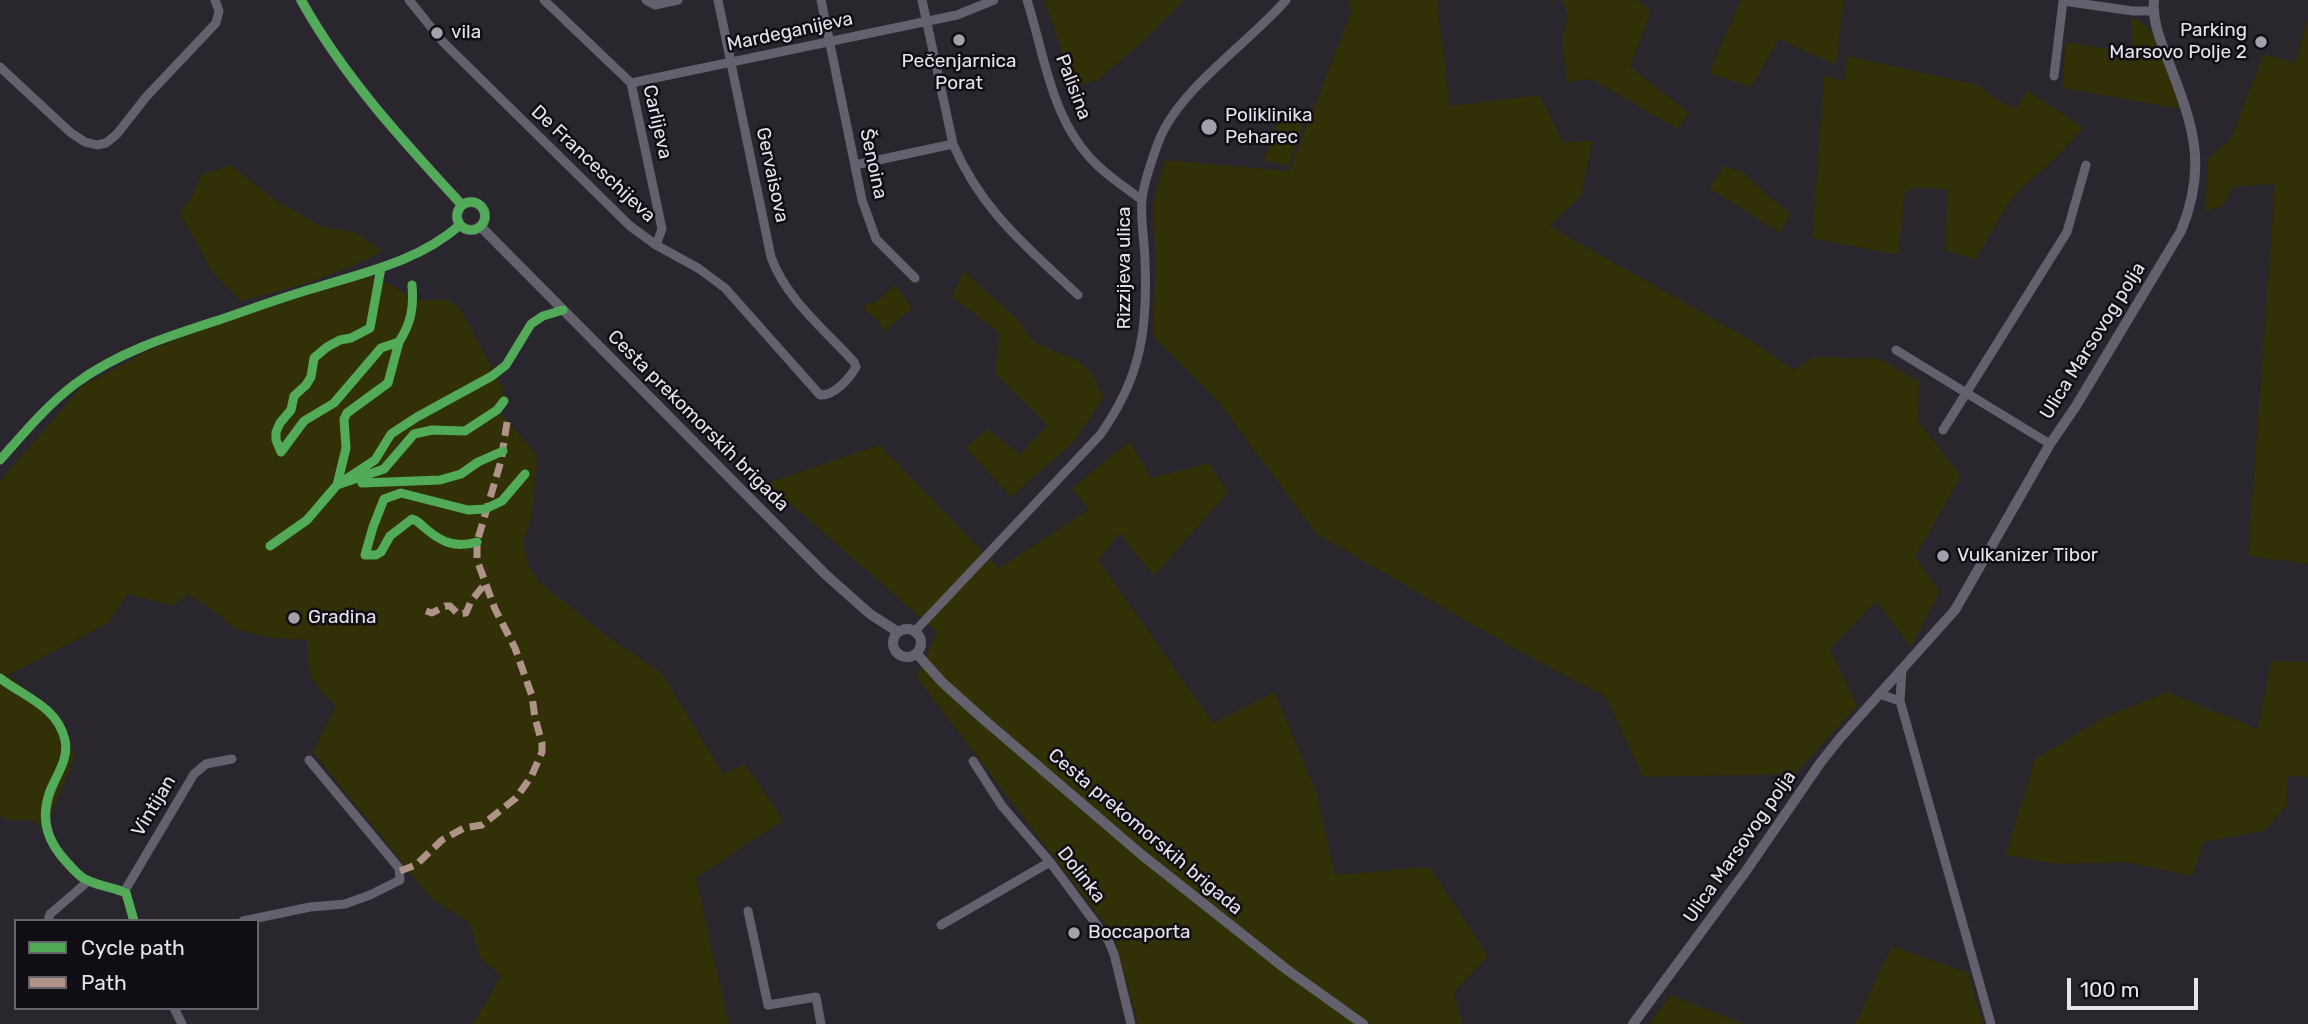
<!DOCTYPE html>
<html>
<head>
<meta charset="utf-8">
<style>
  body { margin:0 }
  #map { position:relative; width:2308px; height:1024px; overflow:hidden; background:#29262e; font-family:Rubik,sans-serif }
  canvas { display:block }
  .legend { position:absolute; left:14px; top:919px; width:245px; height:91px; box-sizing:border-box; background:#100d14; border:2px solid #66636b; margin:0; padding:9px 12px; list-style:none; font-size:21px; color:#e8e3ed }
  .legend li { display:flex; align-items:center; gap:14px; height:35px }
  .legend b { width:35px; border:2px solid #66636b }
  .scale { position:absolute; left:2067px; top:978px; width:131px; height:32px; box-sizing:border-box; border:4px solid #e8e3ed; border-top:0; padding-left:9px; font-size:21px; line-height:24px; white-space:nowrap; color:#e8e3ed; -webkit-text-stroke:5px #100d14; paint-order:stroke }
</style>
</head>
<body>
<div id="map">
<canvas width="2308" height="1024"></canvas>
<ul class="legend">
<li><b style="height:9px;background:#51ab58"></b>Cycle path</li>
<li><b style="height:9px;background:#af9288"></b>Path</li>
</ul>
<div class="scale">100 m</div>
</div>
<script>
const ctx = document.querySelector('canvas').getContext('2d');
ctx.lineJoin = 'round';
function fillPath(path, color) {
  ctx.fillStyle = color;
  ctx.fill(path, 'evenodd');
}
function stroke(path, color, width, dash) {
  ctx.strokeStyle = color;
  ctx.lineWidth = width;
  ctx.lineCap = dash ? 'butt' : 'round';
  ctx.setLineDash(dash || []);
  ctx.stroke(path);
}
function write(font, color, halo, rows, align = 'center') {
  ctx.font = font + ' Rubik,sans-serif';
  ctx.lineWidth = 5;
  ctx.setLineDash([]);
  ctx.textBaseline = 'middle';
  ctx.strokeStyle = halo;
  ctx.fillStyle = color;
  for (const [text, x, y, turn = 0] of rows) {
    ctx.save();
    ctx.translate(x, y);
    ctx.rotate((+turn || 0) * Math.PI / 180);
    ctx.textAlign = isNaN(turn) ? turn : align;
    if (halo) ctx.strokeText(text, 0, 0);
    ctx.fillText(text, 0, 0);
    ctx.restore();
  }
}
fillPath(new Path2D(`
  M1045,0H1184L1139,45L1097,80L1074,88Z
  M1348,0H1437L1450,106L1540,95L1563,143L1593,140L1581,196L1549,226L1742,335L1794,370L1814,357L1879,359L1919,381L1918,421L1961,476L1915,557L1940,591L1911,647L1876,601L1830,649L1857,706L1795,774L1643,777L1606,697L1508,645L1317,534L1217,400L1153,336L1156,258L1153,205L1165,160L1289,171L1352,10Z
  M1562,0H1637L1651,11L1630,67L1689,113L1677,129L1592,79L1567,82L1562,39L1568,14Z
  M1741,0H1844L1836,65L1779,39L1751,87L1709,73Z
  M2308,16V564L2248,556L2275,184L2233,187L2223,205L2205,212L2208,159L2231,138L2264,54L2295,63Z
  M2131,17C2166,31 2174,78 2186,110L2063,88L2065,42L2133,53Z
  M1847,56L1978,85L1996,99L2017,109L2027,90L2083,128L2056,158L2025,185L2009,202L1975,260L1945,250L1948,189L1913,188L1905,192L1898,255L1812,238L1824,76L1844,80Z
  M1280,115L1304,123L1288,166L1264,160Z
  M230,165L274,199L322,227L354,232L382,251C338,276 290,289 241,301L213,273L180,213L192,196L201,175Z
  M1724,166L1744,173L1769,197L1791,213L1780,233L1709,188Z
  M964,271L1019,321L1033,342L1077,360L1091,372L1104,398L1073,442L1011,497L966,448L987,429L1020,454L1048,425L995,373L1000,333L952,297Z
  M370,275L418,300H448L460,308L503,388L502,415L538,456L531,519L523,543L528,564L538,581L554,594L608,637L662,673L723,774L745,764L783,820L696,878L729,1024H473L501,976L480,957L470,923L431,898L313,752L336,705C309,681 308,674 307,640L273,638L237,630L214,611L189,594L172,606L128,594L108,623L8,675L59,715L75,757L46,829L31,820H7L0,816V481L82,386L147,351L222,322Z
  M895,285L912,308L890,326L885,333L879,322L862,306L878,301Z
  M1130,441L1151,478L1209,463L1228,492L1154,576L1120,533L1098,560L1213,723L1275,692L1316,792L1335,875L1430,867L1488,956L1454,992L1462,1024H1138L1114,936L917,678L937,632L767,483L879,445L999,568L1089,510L1072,488Z
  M2271,661L2308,662V777L2288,776L2287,805L2264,831L2204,842L2192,876L2125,862L2057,864L2006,855L2035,759L2105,717L2167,692L2258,729Z
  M1892,946L1968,973L1983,1024H1855Z
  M1671,995L1744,1024H1649Z`), '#313006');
stroke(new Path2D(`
  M409,0L443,42L630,226L656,245L698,268L725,288L820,395C834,396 849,379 856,367L854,362C825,330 786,299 771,257L718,0
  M544,0L631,83L662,229L656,245
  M646,0L655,5L678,0
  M821,0L862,200L876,239L915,278
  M922,0L953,144C981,210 1027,247 1078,295
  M1027,0C1045,57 1051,119 1095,163C1109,177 1126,188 1142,200
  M0,67L71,133L85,142L97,145L106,143L117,134L146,97L216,23L219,11L215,0
  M2054,76L2063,1L2133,11H2153
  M631,83L957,15L994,0
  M855,165L953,144
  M1896,350L2050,444
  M1943,430L2067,232L2086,165
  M0,460C23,434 47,405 75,384C118,352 169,336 219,320C251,309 283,297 315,288C366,272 419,261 460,225
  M915,631L1100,435C1140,379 1148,331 1145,263C1145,243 1140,220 1142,199C1144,181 1152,160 1158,143C1177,90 1248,44 1286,0
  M1879,694L1900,701L1991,1024
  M1900,701L1902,669
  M973,761L1002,806L1050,862L1108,940L1114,954L1131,1024
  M54,783C40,814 44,839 68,863C73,869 78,875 84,879C96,886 113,887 126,893L134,921
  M124,892L194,774L206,764L232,759
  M748,911L768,1005L816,997L821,1024
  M48,921L50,914C63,903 75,893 88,881
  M243,921L310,907L345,904L370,895L400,880L399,868L309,760
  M941,925L1050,862
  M174,1008L182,1024`), '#64606e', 9);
stroke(new Path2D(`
  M301,0C344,77 402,140 461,204
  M457 216a14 14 0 1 1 28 0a14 14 0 1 1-28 0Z
  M481,227L825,574L870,614L898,632
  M893 643a14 14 0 1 1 28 0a14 14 0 1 1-28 0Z
  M917,654L942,682L982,718L1142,855L1286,969L1363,1024
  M1633,1024L1746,871L1821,762L1841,737L1955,610L2050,444L2076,406L2181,231C2208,166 2193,125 2169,63C2161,42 2152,22 2154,0`), '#64616f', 10);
stroke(new Path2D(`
  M426,611L432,613L445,606H450L458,614L466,613L471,601L485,584
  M400,871L416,865L442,840L464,828L482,825L516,798L531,777L542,752V743L535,718L532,696L515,648L495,609L477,560V542L501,461L508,416`), '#af9288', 7, [14, 7]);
stroke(new Path2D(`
  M301,0C344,77 402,140 461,204
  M457 216a14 14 0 1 1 28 0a14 14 0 1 1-28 0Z
  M381,268L370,328L351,338L340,340L327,347L314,358L311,377L306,385L294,396L291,410L280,423L276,432V440L281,452L304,421L334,403L381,348L399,342C411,323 414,308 412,285
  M0,460C23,434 47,405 75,384C118,352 169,336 219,320C251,309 283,297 315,288C366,272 419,261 460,225
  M362,483L440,480L461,474L478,462L503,451
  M337,485L375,460L391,434L417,417L492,376L506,365L531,324L543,316L563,310
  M337,485L346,448L344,419L347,413L388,383L399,342
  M477,542C456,548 442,543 425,528C420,524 419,521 412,519L390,536L381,552L376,555H365L373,527L384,499L401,493L468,510L485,509L502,501L525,474
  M270,546L307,520L337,485L384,469L414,434L432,430L465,431L497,410L504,401
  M0,678C24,697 57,706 65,740C69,759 57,774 50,791C39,821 48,843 69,865C74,870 79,876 85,879C98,886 113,887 126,893L134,921`), '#51ab58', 9);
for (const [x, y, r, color] of [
  [437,33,7,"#a5a1aa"],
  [959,40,7,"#a5a1aa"],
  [2261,42,7,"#a5a1aa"],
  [1209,127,9,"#a5a1aa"],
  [1943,556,7,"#a5a1aa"],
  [294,618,7,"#a5a1aa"],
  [1074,933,7,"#a5a1aa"]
]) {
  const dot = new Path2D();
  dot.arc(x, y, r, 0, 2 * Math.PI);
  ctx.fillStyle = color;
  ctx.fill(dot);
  stroke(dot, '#100d14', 2.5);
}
write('19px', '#e8e3ed', '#100d14', [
  ["Parking",2247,31,"right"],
  ["Marsovo Polje 2",2247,53,"right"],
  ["vila",451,33],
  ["Pečenjarnica",959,62,"center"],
  ["Porat",959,84,"center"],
  ["Poliklinika",1225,116],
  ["Peharec",1225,138],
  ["Vulkanizer Tibor",1957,556],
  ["Gradina",308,618],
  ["Boccaporta",1088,933]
], 'left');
write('19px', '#e8e3ed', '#100d14', [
  ["Mardeganijeva",790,32,-12],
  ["Palisina",1073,87,69],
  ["Carlijeva",657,122,77],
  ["De Franceschijeva",593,164,43],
  ["Šenoina",873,164,78],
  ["Gervaisova",772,175,78],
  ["Rizzijeva ulica",1125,268,-90],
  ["Ulica Marsovog polja",2093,341,-58],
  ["Cesta prekomorskih brigada",698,421,45],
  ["Vintijan",154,806,-59],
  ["Cesta prekomorskih brigada",1145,832,40],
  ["Ulica Marsovog polja",1740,847,-55],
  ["Dolinka",1081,875,52]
]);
</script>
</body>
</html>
